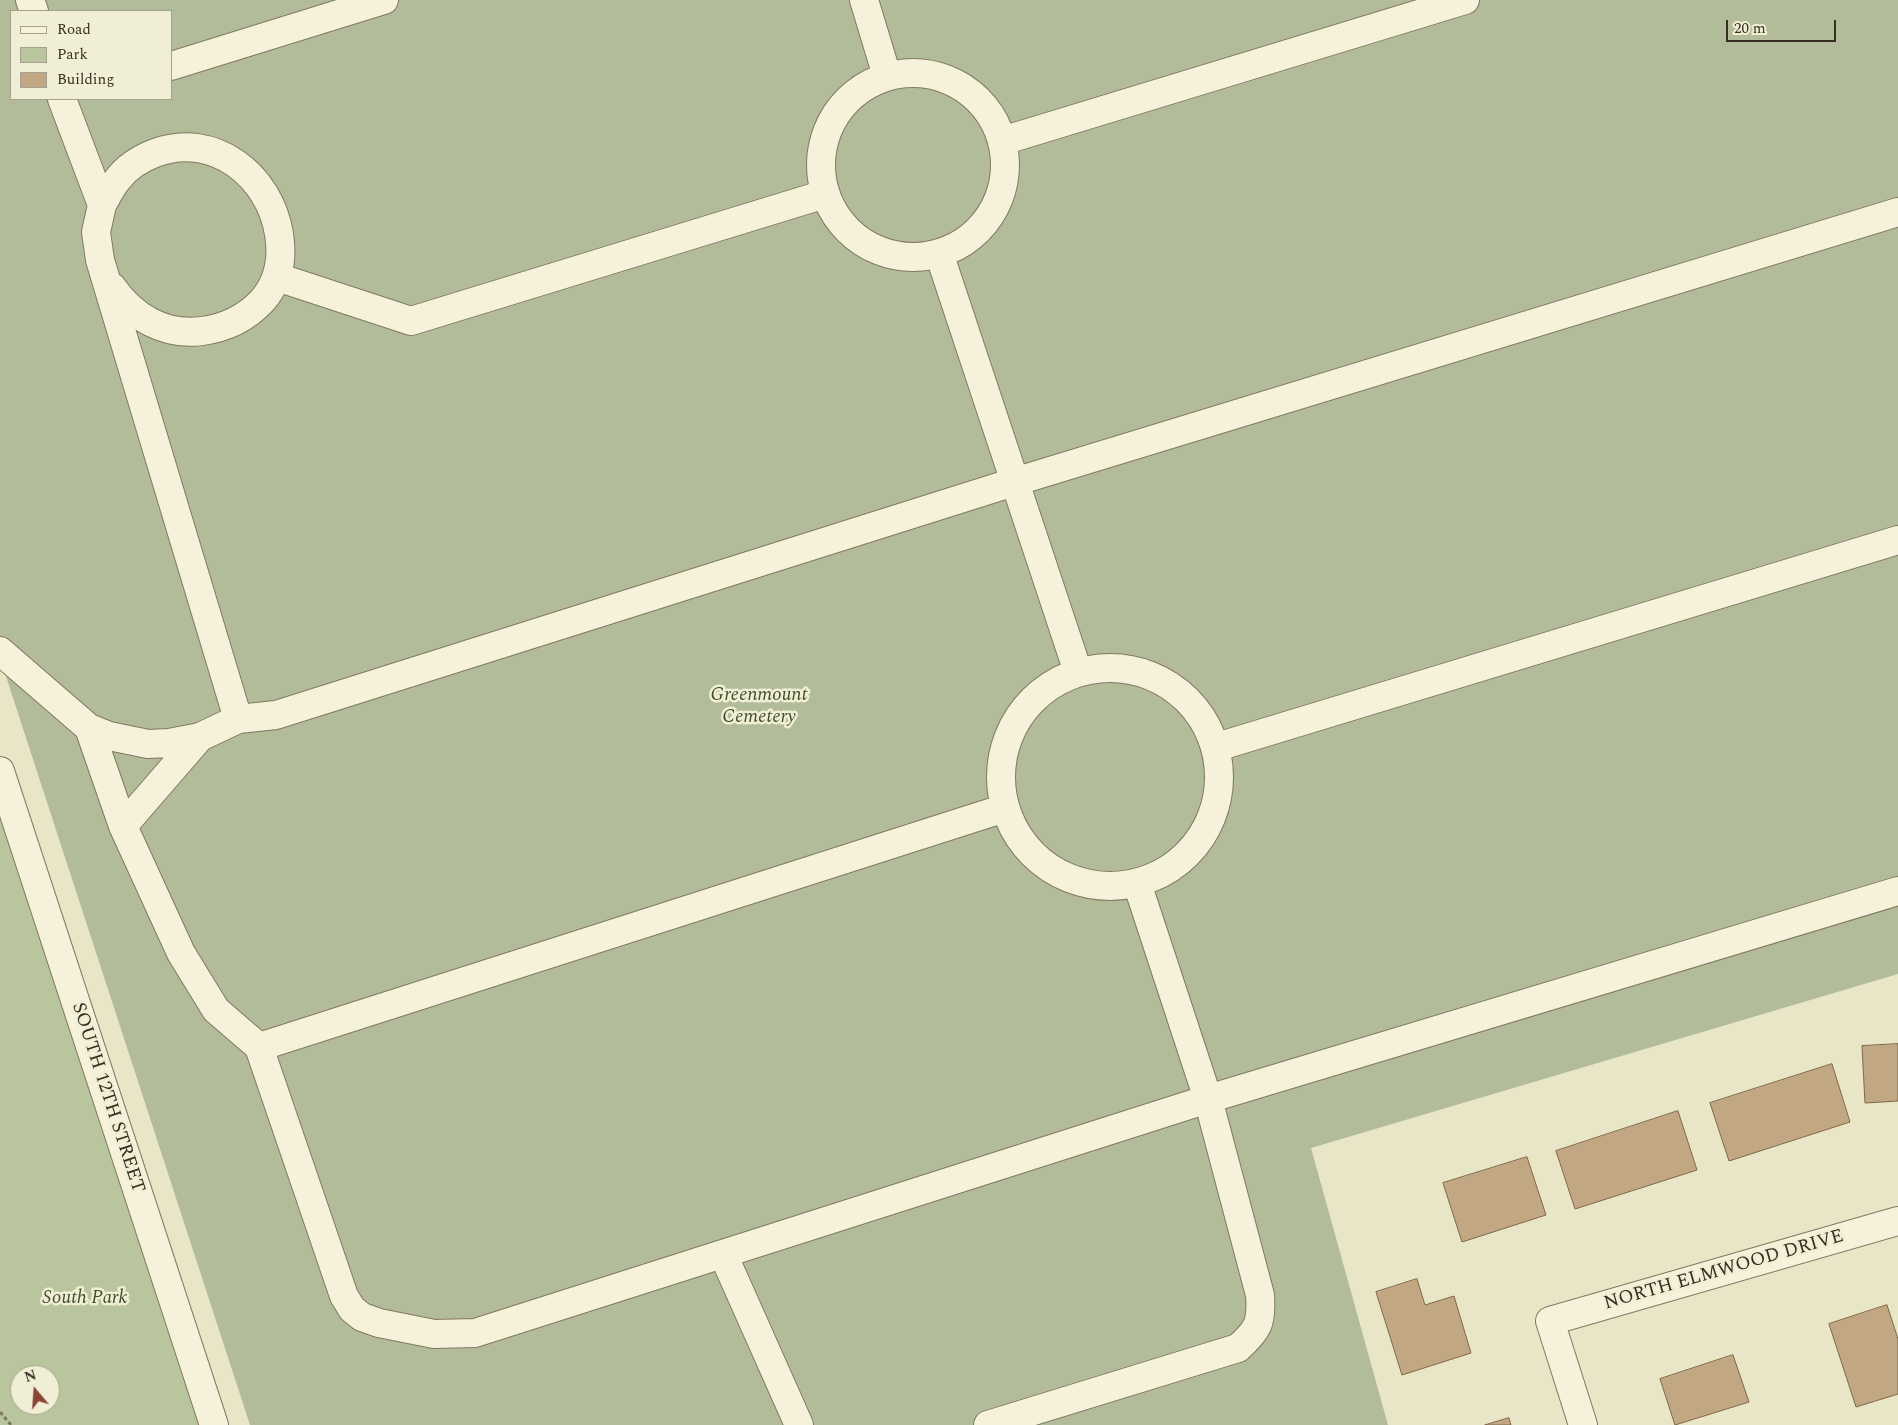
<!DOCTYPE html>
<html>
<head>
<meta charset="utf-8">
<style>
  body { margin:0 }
  #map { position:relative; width:1898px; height:1425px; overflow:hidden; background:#e9e5c7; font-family:Spectral,serif }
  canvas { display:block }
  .legend { position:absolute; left:10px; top:10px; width:162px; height:90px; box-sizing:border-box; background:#f1eed6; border:1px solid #a6a18e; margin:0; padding:6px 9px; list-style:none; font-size:15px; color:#352e21 }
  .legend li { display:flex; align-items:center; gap:10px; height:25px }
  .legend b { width:25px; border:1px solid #a6a18e }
  .north { position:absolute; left:10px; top:1365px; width:50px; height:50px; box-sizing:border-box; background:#f1eed6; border:1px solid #a6a18e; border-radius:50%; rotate:342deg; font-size:14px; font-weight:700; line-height:20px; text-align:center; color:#352e21 }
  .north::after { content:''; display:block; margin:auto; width:18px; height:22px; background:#8a4536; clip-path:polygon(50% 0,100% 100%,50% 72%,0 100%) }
  .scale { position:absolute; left:1726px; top:20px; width:110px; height:22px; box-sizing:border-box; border:2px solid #352e21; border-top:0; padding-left:6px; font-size:15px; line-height:18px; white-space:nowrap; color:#352e21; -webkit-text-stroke:4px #f1eed6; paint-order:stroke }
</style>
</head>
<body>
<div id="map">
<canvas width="1898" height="1425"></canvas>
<ul class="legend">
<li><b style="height:6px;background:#f5f1da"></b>Road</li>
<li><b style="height:14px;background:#b9c69d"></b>Park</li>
<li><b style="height:14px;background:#c2a882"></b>Building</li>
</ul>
<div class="north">N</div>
<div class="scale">20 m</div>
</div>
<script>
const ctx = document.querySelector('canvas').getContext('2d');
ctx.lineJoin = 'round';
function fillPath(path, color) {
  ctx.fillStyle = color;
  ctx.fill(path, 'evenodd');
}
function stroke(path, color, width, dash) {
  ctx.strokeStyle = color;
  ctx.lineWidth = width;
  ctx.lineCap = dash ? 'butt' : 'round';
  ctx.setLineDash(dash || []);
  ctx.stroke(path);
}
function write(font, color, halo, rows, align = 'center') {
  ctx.font = font + ' Spectral,serif';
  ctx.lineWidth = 5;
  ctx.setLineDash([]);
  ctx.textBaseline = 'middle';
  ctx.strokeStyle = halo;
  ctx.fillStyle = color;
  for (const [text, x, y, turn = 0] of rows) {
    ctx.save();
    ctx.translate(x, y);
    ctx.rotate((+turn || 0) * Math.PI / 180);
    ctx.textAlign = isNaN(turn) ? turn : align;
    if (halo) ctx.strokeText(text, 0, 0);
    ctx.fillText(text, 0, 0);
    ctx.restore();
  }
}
fillPath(new Path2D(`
  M0,771L214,1425H0ZM20,1375H50V1405H20Z`), '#b9c69d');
fillPath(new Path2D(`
  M0,0H1898V974L1311,1148L1388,1425H250L0,658ZM11,11H171V99H11Z`), '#b2bc9b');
const building = new Path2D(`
  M1898,1044V1101L1865,1103L1862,1046Z
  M1832,1064L1850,1122L1729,1161L1710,1103Z
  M1678,1111L1697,1170L1575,1209L1556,1151Z
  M1527,1157L1546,1215L1462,1242L1443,1183Z
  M1417,1279L1425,1305L1454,1296L1471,1353L1402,1375L1376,1292Z
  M1887,1305L1898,1339V1394L1856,1407L1829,1324Z
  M1733,1355L1749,1402L1675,1425L1660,1379Z
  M1509,1418L1511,1425H1485Z`);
fillPath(building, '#c2a882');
stroke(building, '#7f6748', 1);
const minor = new Path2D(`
  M30,0L34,11
  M864,0L887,76
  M171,66L384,0
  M821 165a92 92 0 1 1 184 0a92 92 0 1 1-184 0Z
  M62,99L102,205L96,232L100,260L238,719
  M1002,141L1465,0
  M102,205C107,196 112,186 118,179C127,167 142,158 155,153C214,131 270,176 279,234C283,259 279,282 262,301C246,318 225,328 202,331C164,336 133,317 112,287
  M939,253L1078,672
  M277,277L411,321L825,194
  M0,651L89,728L109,736L148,744L169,743L200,737L238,719L276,715L1014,482L1898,212
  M1001 777a109 109 0 1 1 218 0a109 109 0 1 1-218 0Z
  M89,728L123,826L181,953L216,1010L259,1047L344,1296L352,1309L362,1317L379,1323L434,1334L475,1333L1208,1099L1898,891
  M1217,747L1898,540
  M0,771L214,1425
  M123,826L200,737
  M259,1047L1005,808
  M723,1254L799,1425
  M988,1425L1238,1348C1258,1330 1262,1323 1260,1295L1208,1099L1137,883
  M1583,1425L1550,1321L1898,1221`);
stroke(minor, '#82785f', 30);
stroke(new Path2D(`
  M0,1412L11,1425`), '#82785f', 3, [4, 2.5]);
stroke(minor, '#f5f1da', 28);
write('italic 19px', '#3f4e2a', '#f1eed6', [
  ["Greenmount",759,696],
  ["Cemetery",759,718],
  ["South Park",85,1299]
]);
write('19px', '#352e21', '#f1eed6', [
  ["SOUTH 12TH STREET",107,1098,72],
  ["NORTH ELMWOOD DRIVE",1724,1271,-16]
]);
</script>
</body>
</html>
